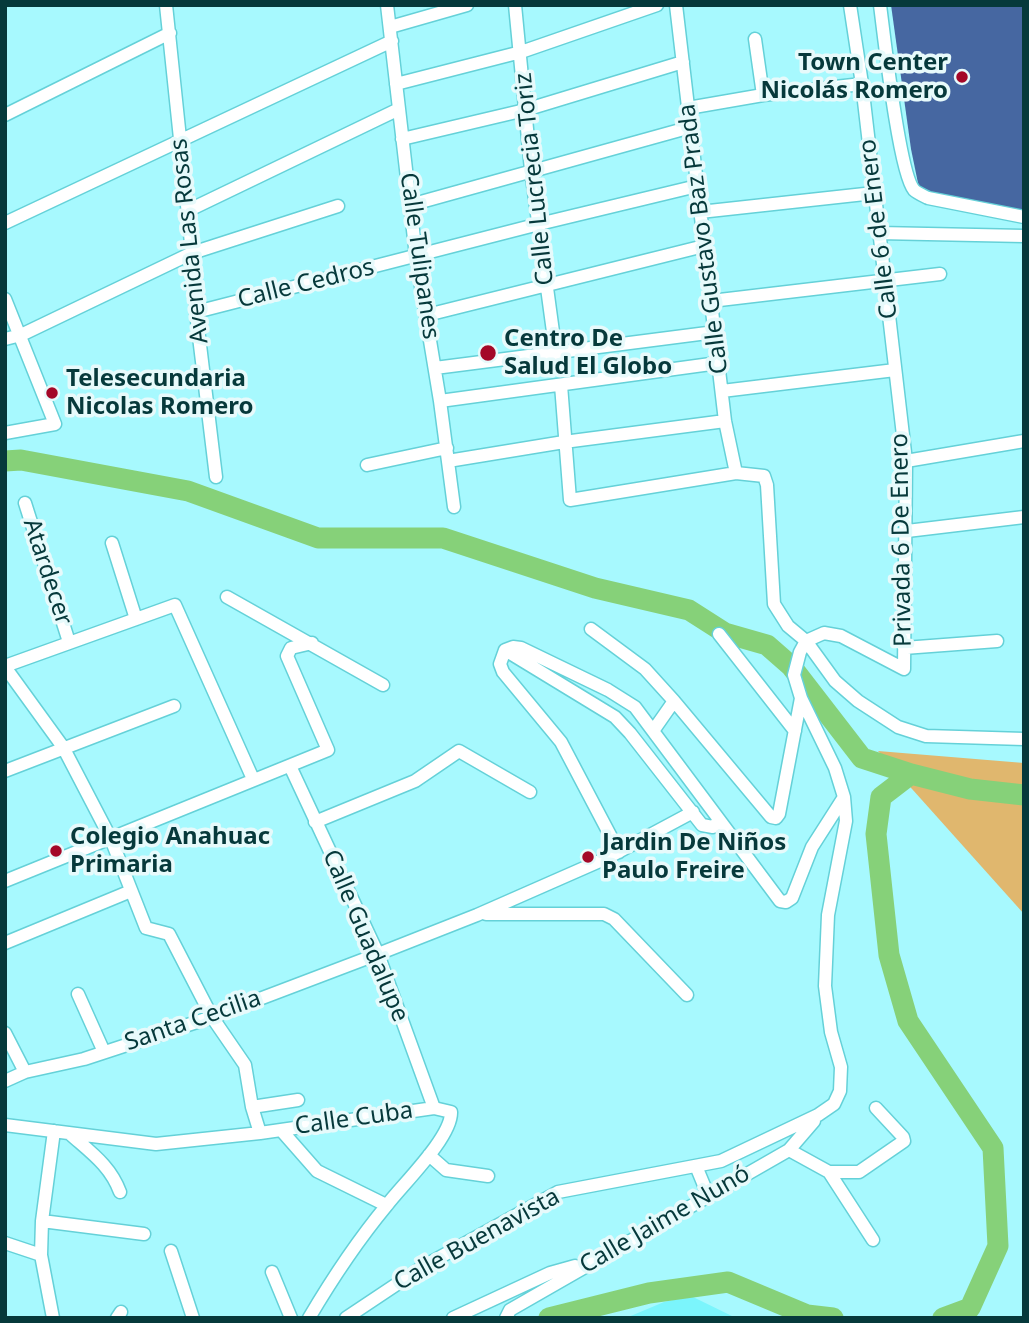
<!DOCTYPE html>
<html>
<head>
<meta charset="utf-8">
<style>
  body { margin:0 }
  #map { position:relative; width:1029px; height:1323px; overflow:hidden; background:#a7f9fe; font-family:"Noto Sans",sans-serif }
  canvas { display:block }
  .frame { position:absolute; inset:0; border:7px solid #06393b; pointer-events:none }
</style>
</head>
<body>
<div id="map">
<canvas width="1029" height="1323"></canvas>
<div class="frame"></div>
</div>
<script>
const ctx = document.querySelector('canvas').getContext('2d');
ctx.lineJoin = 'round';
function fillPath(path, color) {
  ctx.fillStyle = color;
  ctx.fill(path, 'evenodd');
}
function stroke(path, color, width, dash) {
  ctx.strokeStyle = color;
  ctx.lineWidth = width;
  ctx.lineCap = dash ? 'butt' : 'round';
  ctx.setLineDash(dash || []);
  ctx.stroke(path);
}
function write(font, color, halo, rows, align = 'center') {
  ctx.font = font + ' "Noto Sans",sans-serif';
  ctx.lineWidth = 7;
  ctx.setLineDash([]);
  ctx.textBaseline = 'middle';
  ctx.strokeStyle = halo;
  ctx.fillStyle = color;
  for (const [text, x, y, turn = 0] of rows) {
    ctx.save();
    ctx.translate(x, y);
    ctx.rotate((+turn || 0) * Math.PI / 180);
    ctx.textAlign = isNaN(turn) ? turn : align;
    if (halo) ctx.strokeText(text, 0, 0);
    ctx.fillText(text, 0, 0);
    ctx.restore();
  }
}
fillPath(new Path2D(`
  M691,1296L736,1318H626L664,1302Z`), '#7bf5fc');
fillPath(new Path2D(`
  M878,751L1024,763V914Z`), '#e0b76e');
stroke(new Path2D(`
  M5,461L21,460L188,491L318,538H443L595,588L689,610L725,633L767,645L791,666L862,758L911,774
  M549,1318L649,1293L728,1282L807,1315L833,1318
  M943,1318L970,1308L998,1246L993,1148L908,1021L889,955L876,834L881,797L911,774L970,789L1024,795`), '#86d179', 21);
fillPath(new Path2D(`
  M891,5H1024V212L942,196L919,188L911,149Z`), '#4667a1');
const minor = new Path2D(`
  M166,5L192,253L196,312L216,477
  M387,5L416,256L440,401L454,507
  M515,5L531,170L556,354
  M676,5L725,421L736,473
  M880,5C884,35 899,173 914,190C917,193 924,196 928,198L1024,217
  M390,27L467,5
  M755,39L763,95
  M396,84L521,52L657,5
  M688,108L763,95L862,84
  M5,115L170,33
  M402,139L525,110L683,62
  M410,205L691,127
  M187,211L399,109
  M700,212L874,193
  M5,223L392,41
  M879,233L1024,236
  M5,299L55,424L5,433
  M711,301L940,274
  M196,312L539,224L697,186
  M427,315L704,246
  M5,339L21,335L192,253L338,206
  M435,368L715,332
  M561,385L570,500L736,473L764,476L767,485L774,604L788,626L806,641L835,681L858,701L898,727L926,736L1024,739
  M722,391L895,370
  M440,401L718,363
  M448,461L564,442L725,421
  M906,461L1024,441
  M367,465L447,448
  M25,503L69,642
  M907,531L1024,517
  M112,543L136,619
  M227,597L383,685
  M591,629L645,669L674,701L771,817L776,818L779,814L801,698
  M719,634L795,731
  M806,641L824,633L841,636L904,669L906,461L862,84L850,5
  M904,648L997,641
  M505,650L615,717L630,733L702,825L713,827L719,821
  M5,666L175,605L253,779
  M5,667L63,747L111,839L146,928L169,934L212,1017L245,1065L252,1107L260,1133
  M653,731L674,701
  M290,766L378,954L434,1108
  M5,771L174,706
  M315,822L415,781L459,751L530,792
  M619,852L561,742L503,672L500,664L505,650L513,647L521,648L608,690L635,707L780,901L786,902L792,898L812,847L844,797
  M5,881L328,750L287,656L291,648L312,643
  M486,914H604L614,919L687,995
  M5,943L131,891
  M78,994L104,1052
  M5,1033L25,1072
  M5,1081L25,1072L84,1059L212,1017L378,954L477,915L609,857L693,812
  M252,1107L298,1100
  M5,1125L156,1144L260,1133L434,1108L451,1112C452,1137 403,1184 387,1205C358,1240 332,1279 309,1318
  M281,1130L317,1171L386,1205
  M69,1133C90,1152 110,1165 120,1192
  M789,1150L829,1172H859L904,1141L903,1137L876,1108
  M429,1155L446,1170L488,1176
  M696,1166L708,1195
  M829,1172L873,1240
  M42,1221L144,1234
  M5,1243L41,1255
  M171,1251L193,1318
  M272,1272L291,1318
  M53,1318L41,1255L42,1221L54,1131
  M117,1318L121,1312
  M346,1318L424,1266L558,1192L721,1161L818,1115L834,1104L840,1091L841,1067L831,1032L825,986L828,915L846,821L844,797L835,768L801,698L794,675L800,652L806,641
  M453,1318L550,1273L575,1266
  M506,1318L510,1310L789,1150L814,1121`);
stroke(minor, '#65d1d8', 15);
stroke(minor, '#fff', 12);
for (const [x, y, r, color] of [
  [962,77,7,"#a40828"],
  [488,353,9,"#a40828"],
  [52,393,7,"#a40828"],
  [56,851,7,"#a40828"],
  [588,857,7,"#a40828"]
]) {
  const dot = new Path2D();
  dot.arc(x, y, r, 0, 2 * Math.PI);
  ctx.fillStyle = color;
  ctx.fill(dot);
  stroke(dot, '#e7fafb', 2.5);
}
write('bold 24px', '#06393b', '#e7fafb', [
  ["Town Center",948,63,"right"],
  ["Nicolás Romero",948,91,"right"],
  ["Centro De",504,339],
  ["Salud El Globo",504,367],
  ["Telesecundaria",66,379],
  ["Nicolas Romero",66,407],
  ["Colegio Anahuac",70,837],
  ["Primaria",70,865],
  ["Jardin De Niños",602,843],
  ["Paulo Freire",602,871]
], 'left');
write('24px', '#06393b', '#e7fafb', [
  ["Calle Lucrecia Toriz",535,179,-96],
  ["Calle 6 de Enero",879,229,-97],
  ["Calle Gustavo Baz Prada",704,239,-97],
  ["Avenida Las Rosas",190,241,-96],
  ["Calle Tulipanes",419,256,82],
  ["Calle Cedros",306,284,-14],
  ["Privada 6 De Enero",902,540,-91],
  ["Atardecer",47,572,72],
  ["Calle Guadalupe",365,936,67],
  ["Santa Cecilia",193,1021,-19],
  ["Calle Cuba",354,1119,-8],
  ["Calle Jaime Nunó",665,1220,-30],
  ["Calle Buenavista",477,1240,-29]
]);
</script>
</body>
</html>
